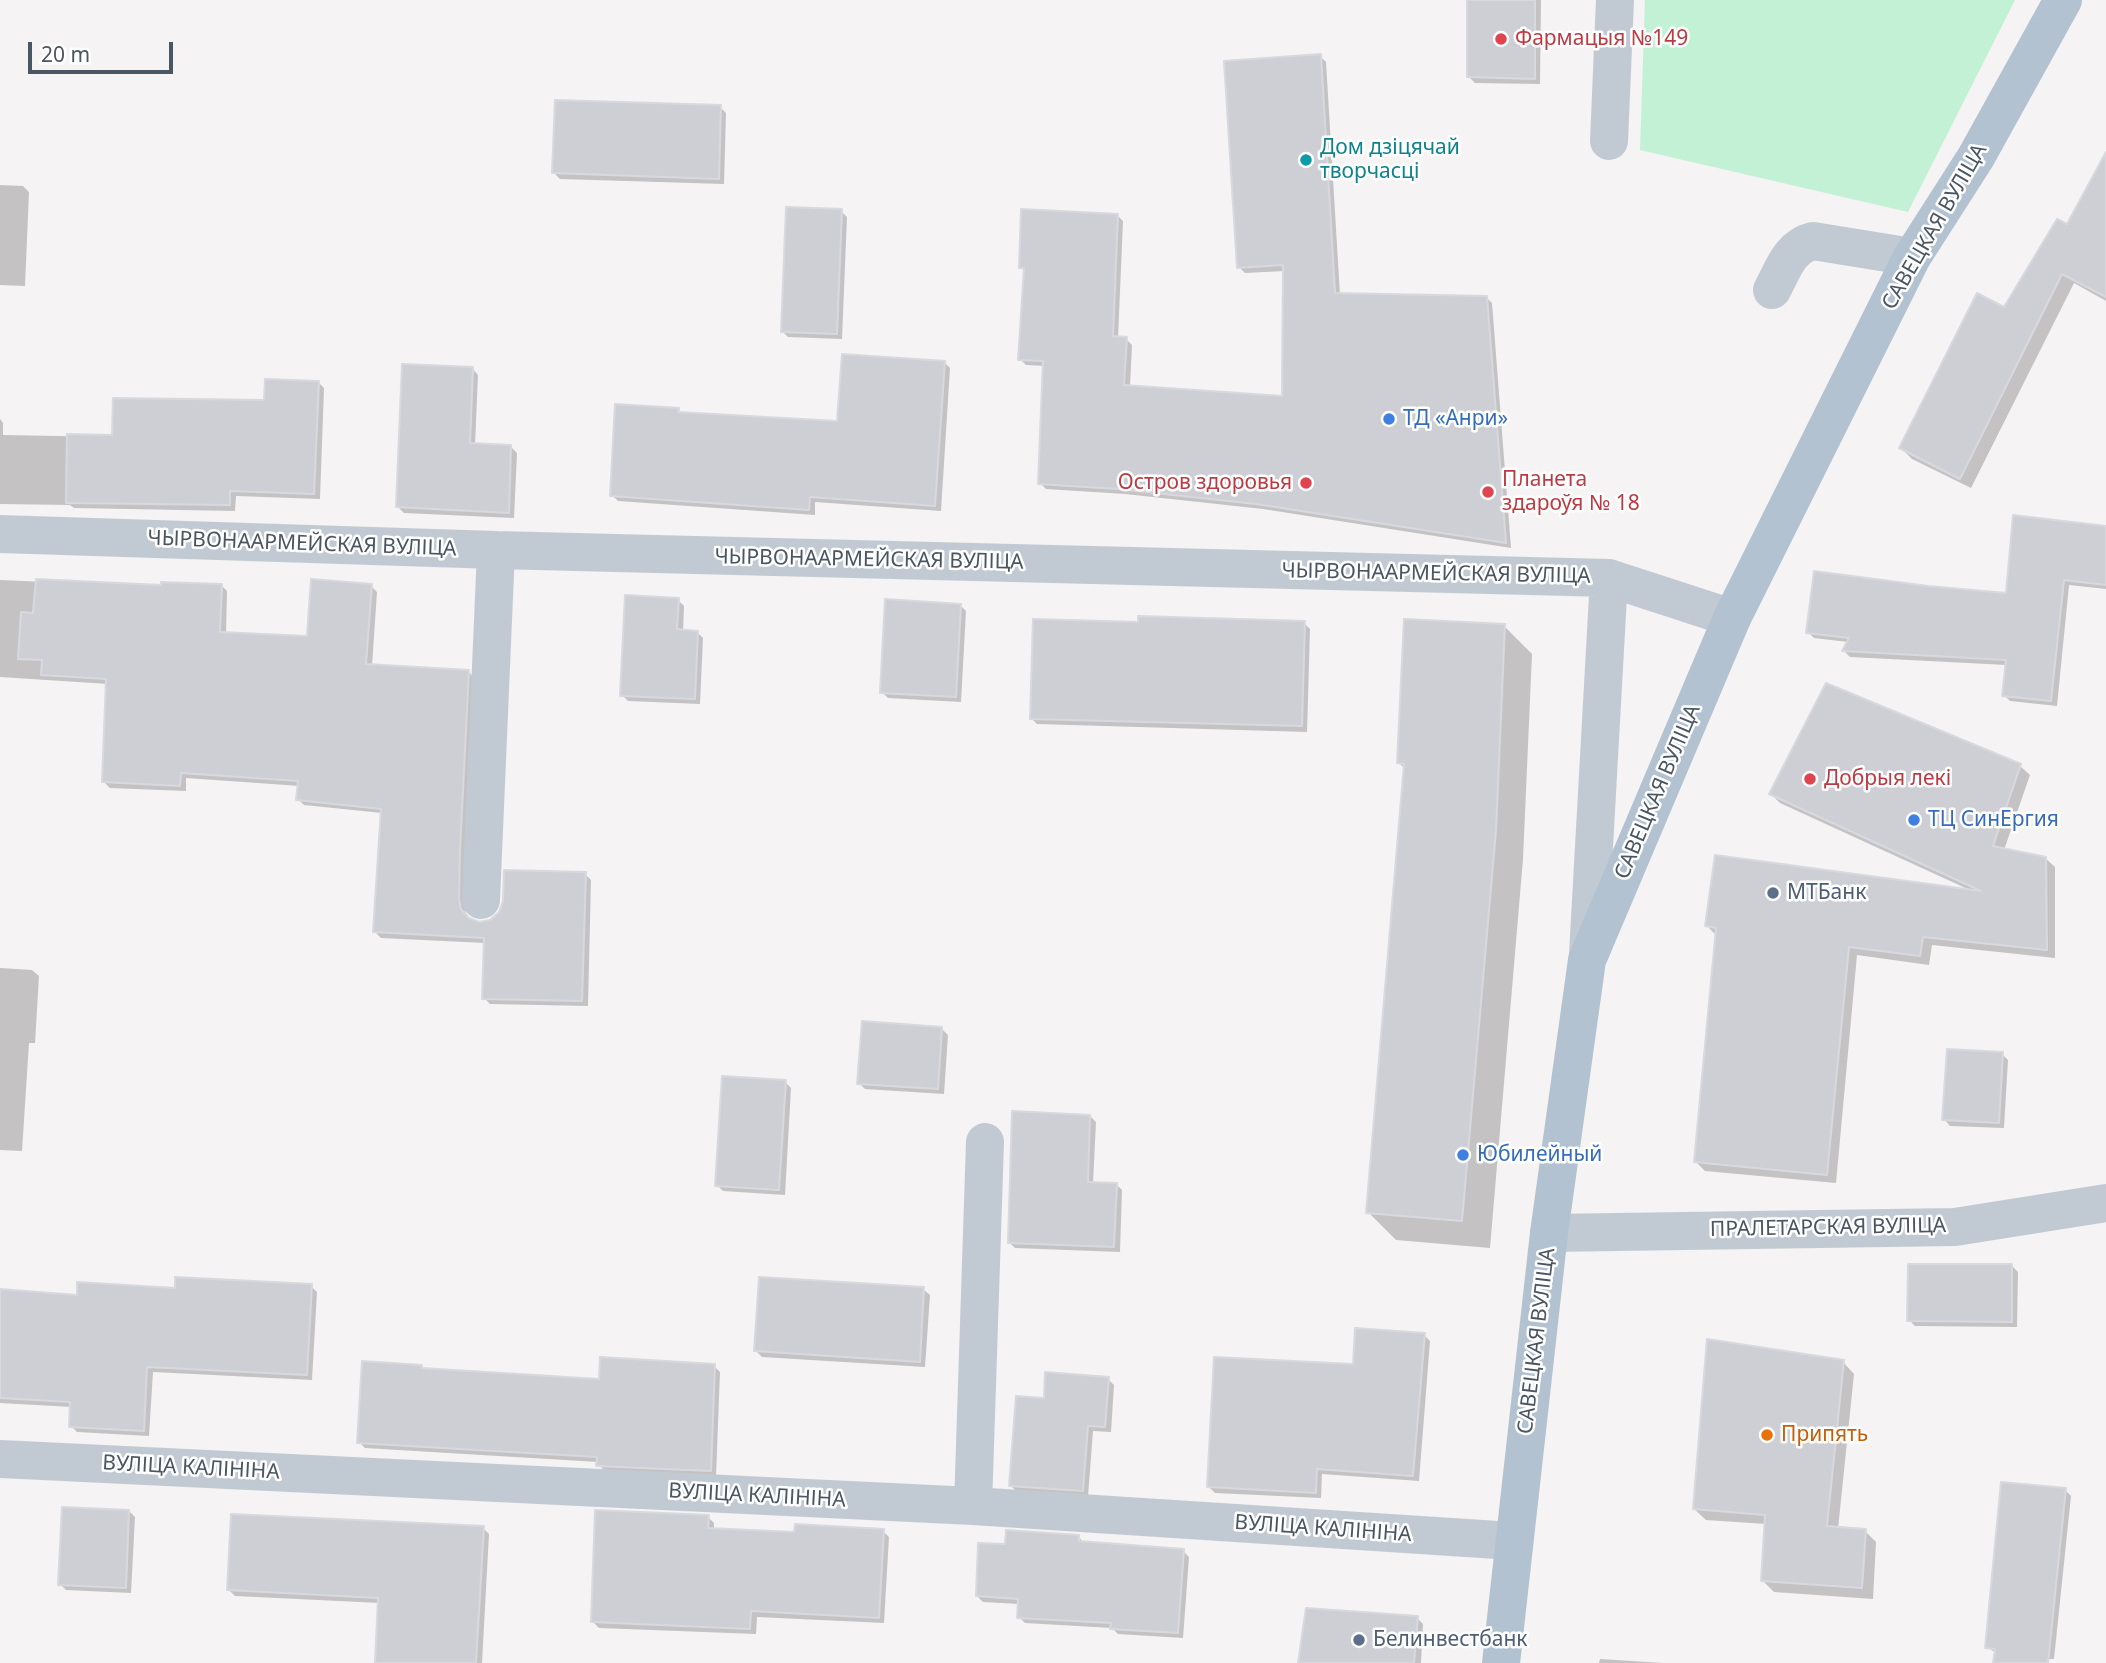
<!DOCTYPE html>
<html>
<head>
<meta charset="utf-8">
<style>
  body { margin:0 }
  #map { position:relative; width:2106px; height:1663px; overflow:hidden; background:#f5f3f3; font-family:"Noto Sans",sans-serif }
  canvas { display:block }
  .scale { position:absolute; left:28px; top:42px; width:145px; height:32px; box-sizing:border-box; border:4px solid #4a5661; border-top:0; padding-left:9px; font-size:21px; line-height:24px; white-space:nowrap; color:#4a5661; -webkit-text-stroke:5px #fff; paint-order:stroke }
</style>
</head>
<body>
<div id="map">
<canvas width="2106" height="1663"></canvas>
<div class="scale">20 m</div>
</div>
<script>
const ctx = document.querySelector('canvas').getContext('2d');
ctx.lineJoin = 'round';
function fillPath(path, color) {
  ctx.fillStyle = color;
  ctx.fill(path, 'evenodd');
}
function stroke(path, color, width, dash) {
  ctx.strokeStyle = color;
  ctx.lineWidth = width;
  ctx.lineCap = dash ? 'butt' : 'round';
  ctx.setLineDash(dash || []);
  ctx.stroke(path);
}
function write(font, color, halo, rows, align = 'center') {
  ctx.font = font + ' "Noto Sans",sans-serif';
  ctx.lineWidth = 5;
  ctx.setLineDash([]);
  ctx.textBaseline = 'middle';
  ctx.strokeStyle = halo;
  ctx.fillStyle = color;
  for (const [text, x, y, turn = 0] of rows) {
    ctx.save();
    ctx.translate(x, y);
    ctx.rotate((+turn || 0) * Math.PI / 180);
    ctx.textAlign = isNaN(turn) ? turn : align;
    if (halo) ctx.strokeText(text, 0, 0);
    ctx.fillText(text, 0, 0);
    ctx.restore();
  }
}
fillPath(new Path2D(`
  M1645,0H2015L1908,212L1640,150Z`), '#c3f1d5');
fillPath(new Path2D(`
  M1469,0H1541L1540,84L1475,83L1469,77Z
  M1320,56L1326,62L1340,295L1486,297L1492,303L1511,548L1263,509L1125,494L1046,489L1040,483L1045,366L1026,365L1020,359L1026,272L1020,267L1117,215L1123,221L1118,338L1126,339L1132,345L1130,387L1284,397L1285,271L1245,273L1239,267Z
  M720,107L726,113L724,184L560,179L554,173Z
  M2106,156V301L2074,283L1971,488L1912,459L1901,448L2068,227Z
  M0,185L23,186L29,192L25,286L0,285Z
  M841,211L847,217L842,339L788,337L782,331Z
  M944,362L950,368L941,511L815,502V515L618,501L612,495L678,409L683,414L839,423Z
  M472,368L478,375L475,445L511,447L517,453L514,518L404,513L398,507Z
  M318,382L324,388L320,499L236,496L235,511L74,508L70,505L0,504V419L3,423V435L113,437L266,402Z
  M2106,527V589L2069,585L2057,706L2010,701L2004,695L2007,665L1850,657L1844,651L1848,642L1814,638L1808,632L1928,588L2007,595Z
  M0,580L163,587L221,585L227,591L226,634L308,638L371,586L377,592L372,666L468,671L474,678L464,906L467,917L479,924L491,921L585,874L591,880L588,1006L490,1004L484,998L485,943L381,938L375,932L382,813L304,805L298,799L300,786L186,778V791L110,788L104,782L108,684L0,677Z
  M678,600L684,606L683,632H697L703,638L700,704L628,701L622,695Z
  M960,605L966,611L961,702L888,698L882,692Z
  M1140,623H1304L1310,629L1307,732L1037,724L1031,718Z
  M1504,626L1532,654L1523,859L1490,1248L1396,1240L1368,1212L1406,770L1398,762Z
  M1826,685L2020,766L2030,775L2004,850L2045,858L2055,867V958L1932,945L1929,965L1857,955L1836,1183L1705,1171L1696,1162L1716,935L1707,926L1972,891L1780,803L1771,794Z
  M0,968L32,970L39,976L35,1043H29L22,1151L0,1150Z
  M942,1029L948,1035L944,1094L865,1089L859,1083Z
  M2002,1054L2008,1060L2004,1128L1950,1126L1944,1119Z
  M785,1082L791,1088L785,1195L723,1191L717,1185Z
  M1090,1116L1096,1122L1093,1184H1116L1122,1190L1120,1252L1015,1248L1009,1242Z
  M2012,1266L2018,1272L2017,1327L1915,1326L1909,1320Z
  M311,1286L317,1292L312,1380L153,1372L149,1436L77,1432L71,1426L72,1407L0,1403V1291L78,1296L176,1290Z
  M923,1289L930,1295L925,1367L762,1357L756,1351Z
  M1424,1335L1430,1341L1419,1481L1322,1474L1321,1498L1215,1493L1209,1487L1354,1366Z
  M1843,1362L1854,1374L1838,1529L1865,1531L1876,1542L1873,1599L1774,1592L1763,1581L1766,1524L1706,1520L1694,1509Z
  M714,1366L720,1372L716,1477L604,1471L598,1462L365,1448L359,1442L421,1367L424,1369L600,1381Z
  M1108,1379L1114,1385L1111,1432L1093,1431L1088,1496L1017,1492L1011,1486L1045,1400Z
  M2065,1490L2071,1496L2054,1659H2049L2048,1663H1995L1996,1653L1987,1647Z
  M129,1511L135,1517L131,1593L66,1590L60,1584Z
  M708,1517L714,1523V1530L796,1534L883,1531L889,1537L884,1623L757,1617L756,1634L599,1628L593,1622Z
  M483,1528L489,1534L482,1663H377L380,1603L235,1596L229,1590Z
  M1078,1536L1084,1543L1183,1551L1189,1557L1183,1638L1118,1634L1112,1628L1025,1623L1019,1617V1604L983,1602L977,1596L1006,1546Z
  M1417,1618L1423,1624L1421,1663H1299Z
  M1600,1659L1663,1663H1599Z`), '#0003');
const building = new Path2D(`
  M1467,0H1535V79L1467,77Z
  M1321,54L1335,293L1487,296L1506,543L1256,504L1118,489L1038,484L1043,361L1018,360L1024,268H1019L1021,209L1118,214L1113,336L1127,337L1124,385L1282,396L1283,265L1237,268L1224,61Z
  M555,100L721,105L719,179L552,173Z
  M2106,152V297L2062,274L1960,479L1899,448L1977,293L2004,307L2057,219L2067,224Z
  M786,207L842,209L837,334L781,332Z
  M842,354L945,361L935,506L810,497L809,510L610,496L615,404L679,408L678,412L837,421Z
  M402,364L473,367L470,443L511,445L509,513L396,507Z
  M265,379L319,381L314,494L230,491V505L66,503L67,434L112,435L113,398L264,400Z
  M2013,515L2106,526V585L2064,580L2051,701L2002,696L2006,660L1842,651L1849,638L1806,633L1814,571L1928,586L2006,593Z
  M36,579L161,585V582L222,584L220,632L307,636L311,579L372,584L366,664L469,670L460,850L459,899L461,909L469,918L479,922L490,920L499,912L503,901L504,870L586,872L582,1001L482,999L484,938L373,932L381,809L296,800L298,781L181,773L180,786L102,782L106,679L41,675L42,660L18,659L21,612L33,613Z
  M625,595L679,598L677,629L698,631L695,699L620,696Z
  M885,599L961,604L956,697L880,693Z
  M1138,616L1305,621L1302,726L1030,719L1033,619L1138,622Z
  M1404,619L1505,624L1496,830L1462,1221L1366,1213L1404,764L1397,763Z
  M1826,683L2021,764L1993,846L2046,857L2047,950L1923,937L1920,956L1849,947L1827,1175L1694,1162L1716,928L1705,926L1715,855L1981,891L1769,794Z
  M862,1021L942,1027L938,1089L857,1084Z
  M1947,1049L2003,1052L1999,1123L1942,1120Z
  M722,1076L786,1080L779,1190L715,1186Z
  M1012,1111L1090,1115L1088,1182L1117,1183L1114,1247L1008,1243Z
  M1908,1264H2012V1322L1907,1321Z
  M175,1277L312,1284L307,1375L147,1367L144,1431L69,1427L70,1402L0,1398V1289L77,1295V1282L175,1288Z
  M759,1277L924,1287L920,1362L754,1351Z
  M1355,1328L1425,1333L1413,1476L1317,1469L1316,1493L1207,1487L1214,1357L1353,1364Z
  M1707,1339L1844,1360L1827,1526L1866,1529L1862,1588L1761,1581L1765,1515L1693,1509Z
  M600,1357L715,1364L711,1471L596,1466L597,1457L357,1443L362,1361L422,1365V1368L599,1379Z
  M1045,1372L1109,1377L1105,1427L1088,1426L1083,1491L1009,1486L1016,1396L1044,1398Z
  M2001,1482L2066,1488L2048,1663H1993L1995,1649L1985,1648Z
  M62,1507L129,1510L126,1588L58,1585Z
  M595,1510L709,1515L708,1528L794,1532L795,1524L884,1529L879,1618L751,1611L750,1629L591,1622Z
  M231,1514L484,1526L476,1663H375L378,1598L227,1590Z
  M1006,1530L1079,1535V1541L1184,1549L1178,1633L1110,1629L1111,1623L1017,1618L1018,1599L976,1596L978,1543L1005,1544Z
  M1306,1608L1418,1616L1414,1663H1298Z`);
fillPath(building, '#cdcfd5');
stroke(building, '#d7d9de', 2);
stroke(new Path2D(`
  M1609,141L1615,0
  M1772,290C1783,270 1789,247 1813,241L1912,257
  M0,534L496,550L1609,578L1732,618
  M481,900L496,550
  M1588,954L1609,578
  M1549,1233L1955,1227L2106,1203
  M0,1459L973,1506L1513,1541
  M973,1506L985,1142`), '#c1cad2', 38);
stroke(new Path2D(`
  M1501,1663L1549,1233L1587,960L1732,618L1912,257L1976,157L2063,0`), '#b3c2d1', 38);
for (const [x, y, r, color] of [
  [1501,39,7,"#e0444e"],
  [1306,160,7,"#0f9aa8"],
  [1389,419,7,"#3f7fe0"],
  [1306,483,7,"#e0444e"],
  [1488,492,7,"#e0444e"],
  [1810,779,7,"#e0444e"],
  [1914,820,7,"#3f7fe0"],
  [1773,893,7,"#5c6f8a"],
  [1463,1155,7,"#3f7fe0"],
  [1767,1435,7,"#e8710a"],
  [1359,1640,7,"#5c6f8a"]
]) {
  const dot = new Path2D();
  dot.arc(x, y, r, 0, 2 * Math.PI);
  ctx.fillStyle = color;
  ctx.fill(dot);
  stroke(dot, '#fff', 2.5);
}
write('21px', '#be3a42', '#fff', [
  ["Фармацыя №149",1515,39],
  ["Планета",1502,480],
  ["здароўя № 18",1502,504],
  ["Остров здоровья",1292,483,"right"],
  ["Добрыя лекі",1824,779]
], 'left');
write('21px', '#0d838f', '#fff', [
  ["Дом дзіцячай",1320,148],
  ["творчасці",1320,172]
], 'left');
write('21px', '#4a5661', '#fff', [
  ["САВЕЦКАЯ ВУЛІЦА",1935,227,-60],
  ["ЧЫРВОНААРМЕЙСКАЯ ВУЛІЦА",302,544,2],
  ["ЧЫРВОНААРМЕЙСКАЯ ВУЛІЦА",869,560,1],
  ["ЧЫРВОНААРМЕЙСКАЯ ВУЛІЦА",1436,574,1],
  ["САВЕЦКАЯ ВУЛІЦА",1658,792,-67],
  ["ПРАЛЕТАРСКАЯ ВУЛІЦА",1828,1228,-1],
  ["САВЕЦКАЯ ВУЛІЦА",1537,1341,-83],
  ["ВУЛІЦА КАЛІНІНА",191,1468,3],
  ["ВУЛІЦА КАЛІНІНА",757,1496,3],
  ["ВУЛІЦА КАЛІНІНА",1323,1529,4]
]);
write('21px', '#366cbe', '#fff', [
  ["ТД «Анри»",1403,419],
  ["ТЦ СинЕргия",1928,820],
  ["Юбилейный",1477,1155]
], 'left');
write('21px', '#4e5e75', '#fff', [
  ["МТБанк",1787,893],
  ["Белинвестбанк",1373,1640]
], 'left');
write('21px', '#c56008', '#fff', [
  ["Припять",1781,1435]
], 'left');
</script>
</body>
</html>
